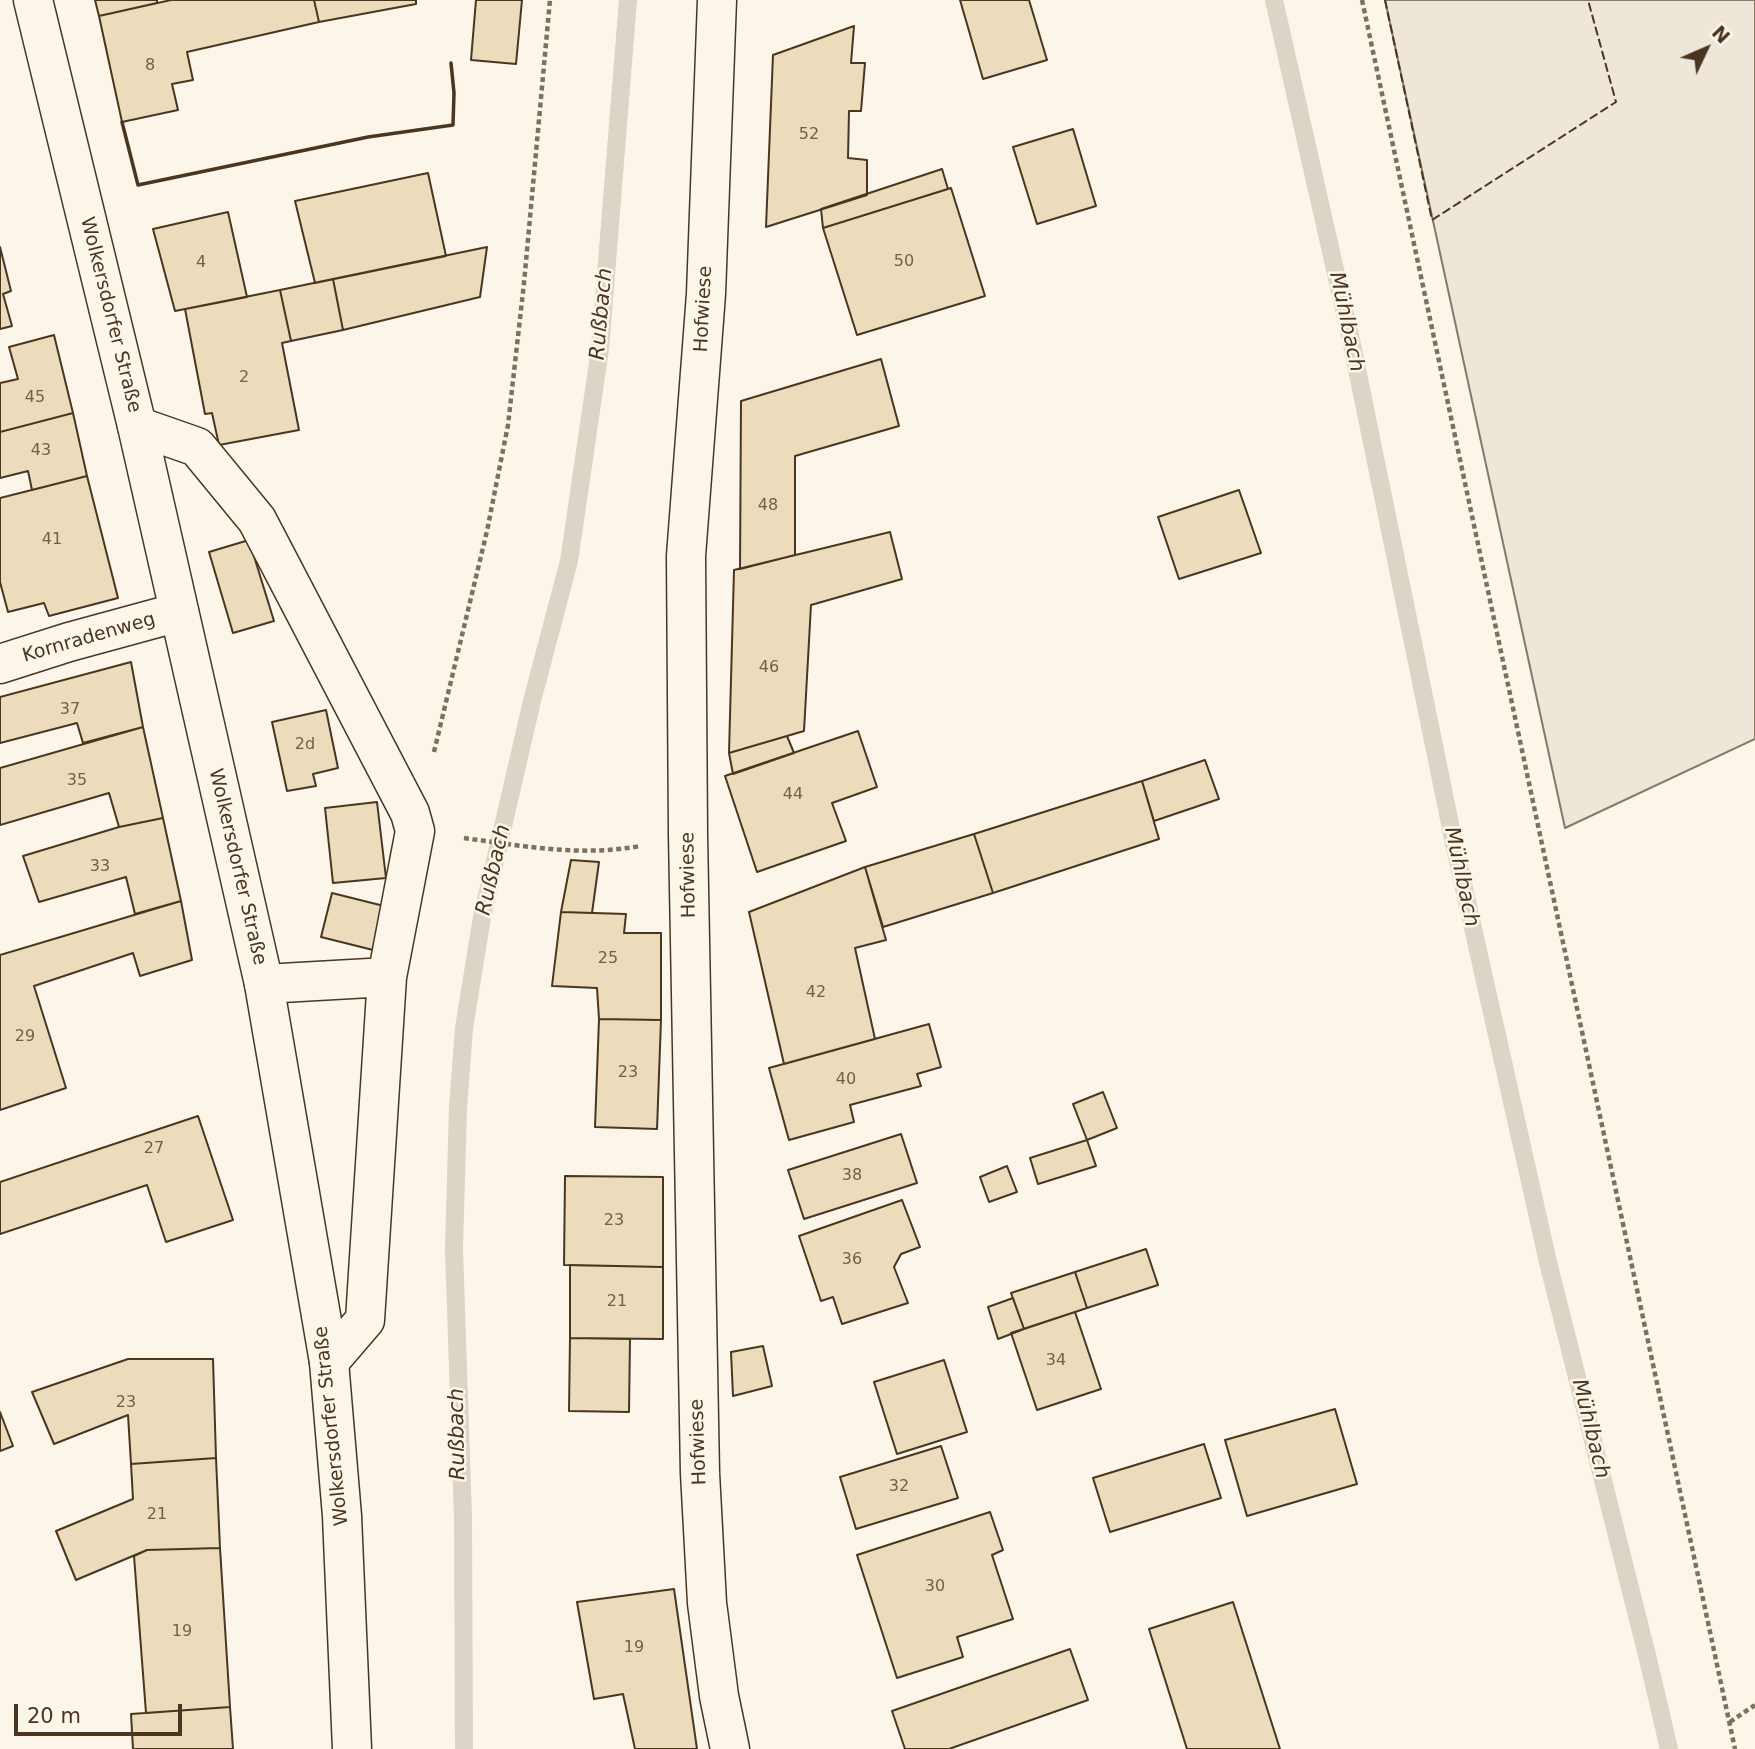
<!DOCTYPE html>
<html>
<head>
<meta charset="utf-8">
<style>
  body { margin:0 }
  #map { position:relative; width:1755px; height:1749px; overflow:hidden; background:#fbf6e9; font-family:"DejaVu Sans",sans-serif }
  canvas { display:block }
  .north { position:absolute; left:1671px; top:14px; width:70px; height:70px; -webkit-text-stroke:5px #fbf6e9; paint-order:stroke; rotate:46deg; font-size:19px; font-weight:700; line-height:28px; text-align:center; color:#4a3520 }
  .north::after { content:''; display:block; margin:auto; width:24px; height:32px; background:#4a3520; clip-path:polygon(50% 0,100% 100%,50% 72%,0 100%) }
  .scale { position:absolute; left:14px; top:1704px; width:168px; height:32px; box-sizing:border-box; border:4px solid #4a3520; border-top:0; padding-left:9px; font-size:21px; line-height:24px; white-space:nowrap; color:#4a3520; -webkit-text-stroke:5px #fbf6e9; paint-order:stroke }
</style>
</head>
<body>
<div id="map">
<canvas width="1755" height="1749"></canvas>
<div class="north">N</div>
<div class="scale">20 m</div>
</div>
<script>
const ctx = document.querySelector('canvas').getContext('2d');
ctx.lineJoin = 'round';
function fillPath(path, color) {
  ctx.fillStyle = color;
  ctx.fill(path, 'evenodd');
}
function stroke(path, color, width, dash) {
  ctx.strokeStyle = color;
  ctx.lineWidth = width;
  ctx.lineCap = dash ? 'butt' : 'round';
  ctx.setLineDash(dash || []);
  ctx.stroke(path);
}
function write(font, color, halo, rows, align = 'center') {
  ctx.font = font + ' "DejaVu Sans",sans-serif';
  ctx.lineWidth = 5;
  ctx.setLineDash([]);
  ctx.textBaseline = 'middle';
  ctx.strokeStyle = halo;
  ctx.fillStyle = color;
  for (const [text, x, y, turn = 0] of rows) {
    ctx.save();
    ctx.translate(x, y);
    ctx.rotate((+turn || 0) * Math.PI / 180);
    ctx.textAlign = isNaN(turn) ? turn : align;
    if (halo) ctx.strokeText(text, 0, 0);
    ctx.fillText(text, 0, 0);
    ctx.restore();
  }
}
const green = new Path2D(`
  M1385,0H1755V739L1565,828Z`);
fillPath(green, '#ede6d9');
stroke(green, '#887966', 2);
stroke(new Path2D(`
  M1274,0L1351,340L1455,848L1548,1262L1648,1659L1669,1749
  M464,1749L463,1518L454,1249L458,1108L464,1028L482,917L532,701L569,561L600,349L628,0`), '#dcd4c6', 18);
const building = new Path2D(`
  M95,0H157V3L99,16Z
  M171,0H314L319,22L187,52L193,80L172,84L178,110L122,122L99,16Z
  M314,0H416V4L319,22Z
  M476,0H522L516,64L471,60Z
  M960,0H1029L1047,60L983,79Z
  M854,26L851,63H865L861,111H849L848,158L867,160V195L766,227L773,55Z
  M1073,129L1096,206L1037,224L1013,147Z
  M942,169L948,189L823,228L821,209Z
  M428,173L446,256L315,283L295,201Z
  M951,188L985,296L857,335L823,228Z
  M228,212L247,297L175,311L153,229Z
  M0,247L11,291L3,294L12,326L0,329Z
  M487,247L480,297L343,330L333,279Z
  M333,279L343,330L291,341L280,290Z
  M280,290L291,341L282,343L299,430L219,445L212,413L205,414L185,309Z
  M54,335L73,413L0,432V383L18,379L9,347Z
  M881,359L899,426L795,456V555L740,569L741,401Z
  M73,413L87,476L32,490L28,471L0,478V432Z
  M87,476L118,598L49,616L44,603L8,612L0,582V498Z
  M1239,490L1261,553L1179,579L1158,517Z
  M890,532L902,579L811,605L804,731L729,753L734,570Z
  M249,540L274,621L233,633L209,552Z
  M131,662L143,727L83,743L77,723L0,743V697Z
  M326,710L338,768L313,774L316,786L287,791L272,722Z
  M143,727L163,818L119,827L109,793L0,825V768Z
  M858,731L877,787L832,803L846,841L757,872L725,776Z
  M787,736L794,753L733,774L729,753Z
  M1205,760L1219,799L1154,821L1142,781Z
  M1142,781L1159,839L993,893L974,834Z
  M377,802L386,878L333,883L325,808Z
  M163,818L181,901L135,914L126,877L39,902L23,856L119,827Z
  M974,834L993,893L883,927L865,867Z
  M571,860L599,862L592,913L561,912Z
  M865,867L886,940L855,948L875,1039L784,1064L749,912Z
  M332,893L384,906L373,950L321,937Z
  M181,901L192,960L140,976L133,953L34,986L66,1088L0,1110V955Z
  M561,912L626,914L624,933H661V1020L599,1019L597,988L552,986Z
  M599,1019L661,1020L657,1129L595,1127Z
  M929,1024L941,1067L917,1074L921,1086L850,1105L854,1122L789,1140L769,1068Z
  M1103,1092L1117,1128L1087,1140L1073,1104Z
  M198,1116L233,1220L166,1242L147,1185L0,1234V1182Z
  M901,1134L917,1183L804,1219L788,1170Z
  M1087,1140L1096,1166L1038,1184L1030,1158Z
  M1007,1166L1017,1192L989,1202L980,1177Z
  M565,1176L663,1177V1267L564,1265Z
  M902,1200L920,1247L901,1254L894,1267L908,1303L842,1324L833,1297L821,1301L799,1236Z
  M1146,1249L1158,1285L1087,1308L1075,1272Z
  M570,1265L663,1267V1339L570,1338Z
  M1075,1272L1087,1308L1024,1329L1011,1293Z
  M1013,1298L1024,1329L998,1339L988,1307Z
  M1075,1312L1101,1389L1037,1410L1011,1333Z
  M570,1338L630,1339L629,1412L569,1411Z
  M763,1346L772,1386L733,1396L731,1352Z
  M128,1359H213L216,1458L131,1464L128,1415L54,1444L32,1392Z
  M944,1360L967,1432L897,1454L874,1382Z
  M1335,1409L1357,1484L1247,1516L1225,1440Z
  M0,1412L13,1446L0,1451Z
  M1204,1444L1221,1498L1110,1532L1093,1478Z
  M941,1446L958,1498L856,1529L840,1477Z
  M216,1458L220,1548L147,1550L76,1580L56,1531L133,1499L131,1464Z
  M990,1512L1003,1550L992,1555L1013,1619L957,1637L963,1657L897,1678L857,1555Z
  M220,1548L230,1707L146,1713L134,1556L147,1550Z
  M674,1589L697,1749H635L623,1694L594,1699L577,1602Z
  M1233,1602L1280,1749H1187L1149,1629Z
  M1070,1649L1088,1700L949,1749H905L892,1711Z
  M230,1707L233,1749H133L131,1714Z`);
fillPath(building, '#ecdcbc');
stroke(building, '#4a3520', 2);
const minor = new Path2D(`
  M717,0L706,294L686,556L688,834L700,1473L707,1603L719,1696L730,1749
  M137,426L197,447L257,520L410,813L415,831L387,977L365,1320L329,1362
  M0,664L69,642L179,612
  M264,984L387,977`);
const major = new Path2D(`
  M33,0L137,426L264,984L329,1362L342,1516L352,1749`);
stroke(minor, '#4a3520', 41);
stroke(major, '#4a3520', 41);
stroke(new Path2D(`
  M1362,0L1735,1749
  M434,752L487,531L508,425L524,283L550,0
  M464,838C523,846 581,857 640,846
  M1730,1722L1755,1705`), '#7f6f5c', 4.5, [5, 3.5]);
stroke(minor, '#fbf6e9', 38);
stroke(major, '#fbf6e9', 38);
stroke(new Path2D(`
  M1385,0L1432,220L1616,102L1588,0`), '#4a3520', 2, [9, 3.5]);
stroke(new Path2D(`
  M122,122L138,185L368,137L453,125L454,93L451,63`), '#4a3520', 3.5);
write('16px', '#725f47', null, [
  ["8",150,66],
  ["52",809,135],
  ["50",904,262],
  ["4",201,263],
  ["2",244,378],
  ["45",35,398],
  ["43",41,451],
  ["48",768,506],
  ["41",52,540],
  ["46",769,668],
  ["37",70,710],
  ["2d",305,745],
  ["35",77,781],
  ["44",793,795],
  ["33",100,867],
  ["25",608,959],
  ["42",816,993],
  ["29",25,1037],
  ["23",628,1073],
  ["40",846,1080],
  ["27",154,1149],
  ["38",852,1176],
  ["23",614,1221],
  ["36",852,1260],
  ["21",617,1302],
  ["34",1056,1361],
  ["23",126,1403],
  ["32",899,1487],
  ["21",157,1515],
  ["30",935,1587],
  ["19",182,1632],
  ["19",634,1648]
]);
write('19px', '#4a3520', '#fbf6e9', [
  ["Hofwiese",704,309,-87],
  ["Wolkersdorfer Straße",110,315,76],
  ["Kornradenweg",89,638,-16],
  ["Wolkersdorfer Straße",237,867,77],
  ["Hofwiese",689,875,-91],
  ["Wolkersdorfer Straße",332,1426,-96],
  ["Hofwiese",699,1442,-92]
]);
write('italic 21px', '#4a3520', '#fbf6e9', [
  ["Rußbach",602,314,-85],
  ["Mühlbach",1346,322,78],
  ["Rußbach",494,870,-77],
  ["Mühlbach",1461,877,78],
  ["Mühlbach",1590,1429,76],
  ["Rußbach",458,1434,-91]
]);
</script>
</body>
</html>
